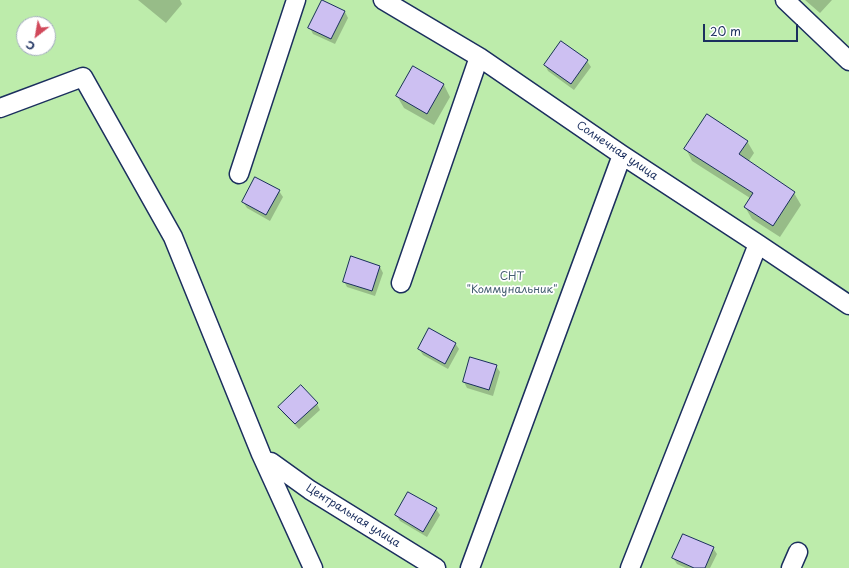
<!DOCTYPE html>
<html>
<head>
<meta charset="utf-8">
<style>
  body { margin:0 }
  #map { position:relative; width:849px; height:568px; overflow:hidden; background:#fff; font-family:"Playpen Sans",sans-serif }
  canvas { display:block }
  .north { position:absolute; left:16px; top:16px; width:40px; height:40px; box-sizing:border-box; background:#fff; border:1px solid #a4acbf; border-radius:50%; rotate:211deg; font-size:11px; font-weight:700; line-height:16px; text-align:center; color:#1b2f5e }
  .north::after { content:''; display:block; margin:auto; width:14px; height:18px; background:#d1495b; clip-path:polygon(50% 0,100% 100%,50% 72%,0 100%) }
  .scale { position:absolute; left:703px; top:24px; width:95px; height:18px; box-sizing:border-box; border:2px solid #1b2f5e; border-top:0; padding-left:5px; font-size:12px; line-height:14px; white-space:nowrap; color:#1b2f5e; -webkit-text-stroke:3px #fff; paint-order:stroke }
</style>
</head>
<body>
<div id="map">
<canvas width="849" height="568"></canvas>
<div class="north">С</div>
<div class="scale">20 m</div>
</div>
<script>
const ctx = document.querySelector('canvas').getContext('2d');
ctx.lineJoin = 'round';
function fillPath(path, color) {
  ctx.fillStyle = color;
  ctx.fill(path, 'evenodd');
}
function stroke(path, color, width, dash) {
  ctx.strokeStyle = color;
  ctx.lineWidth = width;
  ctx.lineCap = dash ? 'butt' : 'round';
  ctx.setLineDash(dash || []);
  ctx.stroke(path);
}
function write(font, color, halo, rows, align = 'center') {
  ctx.font = font + ' "Playpen Sans",sans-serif';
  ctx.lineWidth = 3.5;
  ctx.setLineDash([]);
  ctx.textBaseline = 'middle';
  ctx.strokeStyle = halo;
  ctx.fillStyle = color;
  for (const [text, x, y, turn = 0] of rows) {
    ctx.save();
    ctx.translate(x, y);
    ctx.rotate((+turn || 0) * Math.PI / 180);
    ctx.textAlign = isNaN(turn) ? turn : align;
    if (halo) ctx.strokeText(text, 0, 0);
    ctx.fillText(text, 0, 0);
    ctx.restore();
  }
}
fillPath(new Path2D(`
  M0,0H849V568H0ZM24,24H48V48H24Z`), '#bdecab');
fillPath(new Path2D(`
  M138,0H180L182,4L166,23Z
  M805,0H832L820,13Z
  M345,12L348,18L335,44L313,34L310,28Z
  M587,61L591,67L574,90L548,71L545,65Z
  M413,68L444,85L450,97L434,125L404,108L397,96Z
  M747,141L754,153L748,162L794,193L801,205L780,237L752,219L745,207L750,198L692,161L686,149Z
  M279,191L283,197L270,221L247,208L243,202Z
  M380,267L383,273L375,296L347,287L344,281Z
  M455,343L459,349L448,369L423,355L419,349Z
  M471,359L496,366L500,372L493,396L467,388L464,382Z
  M317,404L320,410L299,429L283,413L280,407Z
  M436,509L440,515L427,537L400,521L396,515Z
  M713,548L717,554L710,568H686L677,564L673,558Z`), '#0003');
const building = new Path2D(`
  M322,0L345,11L331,39L308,28Z
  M561,41L588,60L571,84L544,65Z
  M413,66L444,84L427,114L396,96Z
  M707,114L748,141L739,154L795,192L773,226L744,207L753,193L684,149Z
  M255,177L280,190L266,215L242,202Z
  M351,256L380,266L372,291L343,282Z
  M429,328L456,343L445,364L418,349Z
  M470,357L497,365L489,390L463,382Z
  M301,385L318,403L295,424L278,407Z
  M408,492L437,508L423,532L395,515Z
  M683,534L714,547L705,568H694L672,558Z`);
fillPath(building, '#cdc0f2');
stroke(building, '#1b2f5e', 1);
const lane = new Path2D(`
  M383,0L479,57L622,155L758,244L849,305
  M785,0L849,61
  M0,108L83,77L173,237L261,454L313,568
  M239,174L296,0
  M401,283L479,57
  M271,462L310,490L436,568
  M470,568L622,155
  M630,568L758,244
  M791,568L798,552`);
stroke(lane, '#1b2f5e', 21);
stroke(lane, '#fff', 18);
write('11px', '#1b2f5e', '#fff', [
  ["Солнечная улица",617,151,34],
  ["Центральная улица",353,516,32]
]);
write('11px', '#445e71', '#fff', [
  ["СНТ",512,277],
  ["\"Коммунальник\"",512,290]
]);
</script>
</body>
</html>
